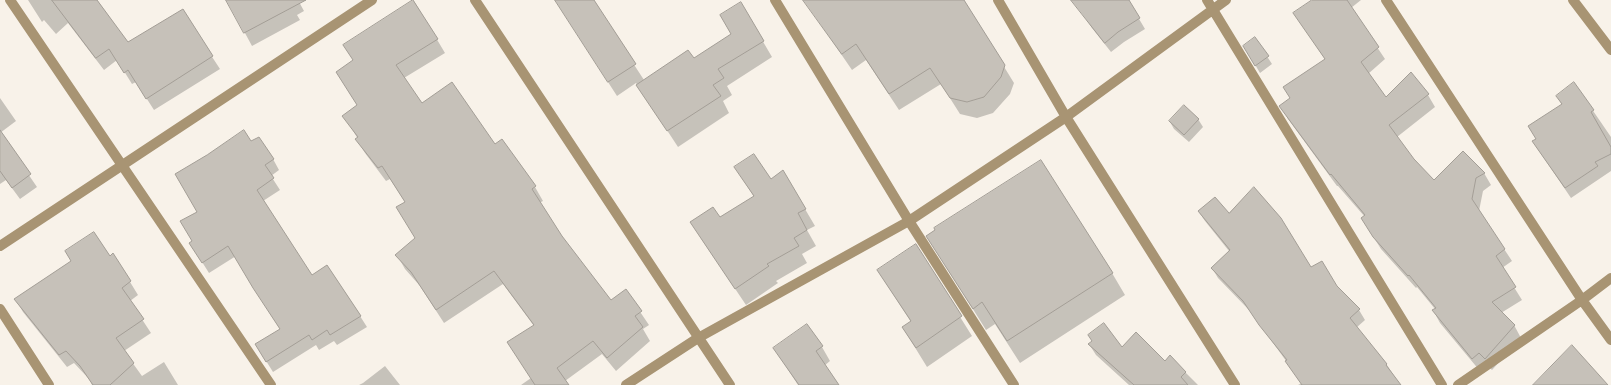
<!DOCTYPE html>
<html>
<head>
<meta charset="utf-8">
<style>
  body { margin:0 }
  canvas { display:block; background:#f8f2e9 }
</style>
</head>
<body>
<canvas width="1611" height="385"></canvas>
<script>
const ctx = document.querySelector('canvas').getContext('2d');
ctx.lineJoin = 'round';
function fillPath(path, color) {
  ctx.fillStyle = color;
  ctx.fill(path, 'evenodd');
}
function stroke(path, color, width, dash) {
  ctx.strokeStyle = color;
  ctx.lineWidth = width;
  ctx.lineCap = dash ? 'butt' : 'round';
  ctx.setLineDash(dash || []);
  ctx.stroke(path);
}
fillPath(new Path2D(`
  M28,0H97L128,44L182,11L220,69L154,110L136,82L132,84L117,60L104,70L68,23L56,34L44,20L42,22Z
  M227,0H298L304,11L297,15L300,20L252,46Z
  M555,0H592L644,80L693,60L732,34L741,4L772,57L727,86L732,95L723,101L729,113L678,147L636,83L617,96Z
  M804,0H963L1014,83L1010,94L993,113L977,118L960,114L941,84L899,110L866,60L852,70Z
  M1073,0L1129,2L1145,29L1124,42L1111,52L1092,28Z
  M1314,0H1361L1351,8L1385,59L1368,74L1386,99L1411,73L1428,95L1435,107L1397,137L1413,160L1434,181L1484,173L1491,185L1483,191L1479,211L1512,261L1502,268L1522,300L1501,313L1514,325L1521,338L1492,370L1487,365L1480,371L1440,323L1433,310L1435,309L1417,287L1416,288L1381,249L1369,230L1365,217L1338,186H1337L1288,119L1281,106L1291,99L1325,59L1302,25Z
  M414,1L445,53L404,78L422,104L495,145L502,140L535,187L543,201L539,203L561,237L611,301L626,291L649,325L643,329L650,341L616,371L602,354L565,381L568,385H521L531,378L534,326L503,284L444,323L420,286L405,269L397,255L416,238L406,203L390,179L386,181L365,153L357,140L358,139L344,116L358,106L345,85L354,61L345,45Z
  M1255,38L1272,64L1260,73L1244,46Z
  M1574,83L1611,137V171L1571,198L1533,142L1537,139L1562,105L1557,96Z
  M0,98L16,121L0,133L37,187L20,199L6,180L0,184Z
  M1198,119L1203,127L1189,142L1174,129L1170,122Z
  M251,143L273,159L279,170L271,176L280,190L263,201L311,277L360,316L367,327L337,345L334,341L319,350L316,345L273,372L263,356L281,330L236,256L209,273L197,254L193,242L198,212Z
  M736,168L771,181L805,209L815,226L807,230L816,246L802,254L807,263L776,281L778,283L746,305L701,238L719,218L754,197Z
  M1199,212L1229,215L1337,287L1359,310L1365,320L1356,328L1387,365L1400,385H1298L1302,383L1250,311L1218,278L1212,268L1229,251L1205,221Z
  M928,237L1112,273L1125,295L1020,363L995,324L986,330Z
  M915,245L972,336L927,367L903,328L911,322L878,271Z
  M113,254L138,295L130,301L151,333L124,351L142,376L164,362L178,385H92L89,379L74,363L67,367L23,312L16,300Z
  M1089,344L1122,349L1165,363L1170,357L1198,385H1129L1096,355Z
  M822,347L830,361L824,366L838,385H798L774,348Z
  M385,366L400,385H359L363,383Z`), '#0003');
const building = new Path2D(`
  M52,0H97L128,42L183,9L213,56L146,99L128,70L124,73L109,49L96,58Z
  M226,0H306L244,33Z
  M413,0L438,39L396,65L422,103L452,82L495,144L502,139L536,186L532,189L562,236L611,300L626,289L642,311L635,316L643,327L607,358L593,341L557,368L569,385H535L507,342L534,325L494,271L436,310L411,272L395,255L415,238L396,207L405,202L382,166L378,168L355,139L358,137L342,116L357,105L336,72L353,60L343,45Z
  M555,0H594L636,64L608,82Z
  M803,0H964L1005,65L1001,77L984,97L967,102L950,98L930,68L889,94L856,44L842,54Z
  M1071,0H1129L1140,18L1118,32L1105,43Z
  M1312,0H1347L1379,47L1361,62L1386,97L1411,72L1429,94L1389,125L1414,159L1434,180L1463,151L1485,173L1476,178L1472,199L1505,249L1496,256L1516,287L1492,302L1515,325L1485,359L1479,353L1472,359L1432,310L1436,308L1409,275L1408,276L1373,237L1361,218L1365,215L1331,174L1330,175L1279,106L1290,98L1283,87L1325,59L1293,13Z
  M741,2L764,41L718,69L724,78L713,85L721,96L667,131L636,85L688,50L694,58L731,34L720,15Z
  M1255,37L1269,56L1255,66L1243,46Z
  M1574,82L1594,110L1591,112L1611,147V154L1595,162L1598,166L1565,188L1532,141L1536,139L1528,126L1562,104L1556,96Z
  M1184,105L1199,119L1184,135L1169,121Z
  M0,130L31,174L12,188L0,171Z
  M244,130L251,141L259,137L274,159L265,165L274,178L257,190L312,275L327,265L361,316L330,335L327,330L312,340L309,335L266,362L255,344L280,329L253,288L228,246L202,263L189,243L192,241L180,221L197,212L175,174L207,155Z
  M754,154L771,179L783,170L806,209L798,213L807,230L794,238L799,246L767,264L769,266L735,289L690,222L713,207L720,217L754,196L734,167Z
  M1041,160L1113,273L1007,341L982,302L973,309L926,236L935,230L934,228Z
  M1254,187L1281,218L1311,267L1322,261L1337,286L1360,309L1350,318L1387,364L1386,365L1401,385H1302L1285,361L1287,360L1259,325L1243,301L1211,268L1230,250L1198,211L1215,197L1229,213Z
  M94,232L110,256L113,253L131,281L122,288L144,319L116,338L134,363L110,385H93L80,366L66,351L59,355L14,299L71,261L65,251Z
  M916,244L962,316L916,348L902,327L911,321L877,270Z
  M1104,323L1122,347L1136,332L1165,361L1170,355L1186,372L1181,377L1188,385H1134L1088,344L1092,341L1088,335Z
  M807,324L823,346L816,351L839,385H799L773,348Z
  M1572,345L1608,385H1533Z`);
fillPath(building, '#c6c1b9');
stroke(building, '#a39e96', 1);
stroke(new Path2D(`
  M10,0L271,385
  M775,0L909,221L1014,385
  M998,0L1066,117L1235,385
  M1207,0L1442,385
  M1386,0L1582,300L1611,340
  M1573,0L1611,50
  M0,246L372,0
  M0,309L49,385
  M626,385L698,338L909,221L1066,117L1226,0
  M1458,385L1582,300L1611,278`), '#a89473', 10);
stroke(new Path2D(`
  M475,0L730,385`), '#a89473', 10);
</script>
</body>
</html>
